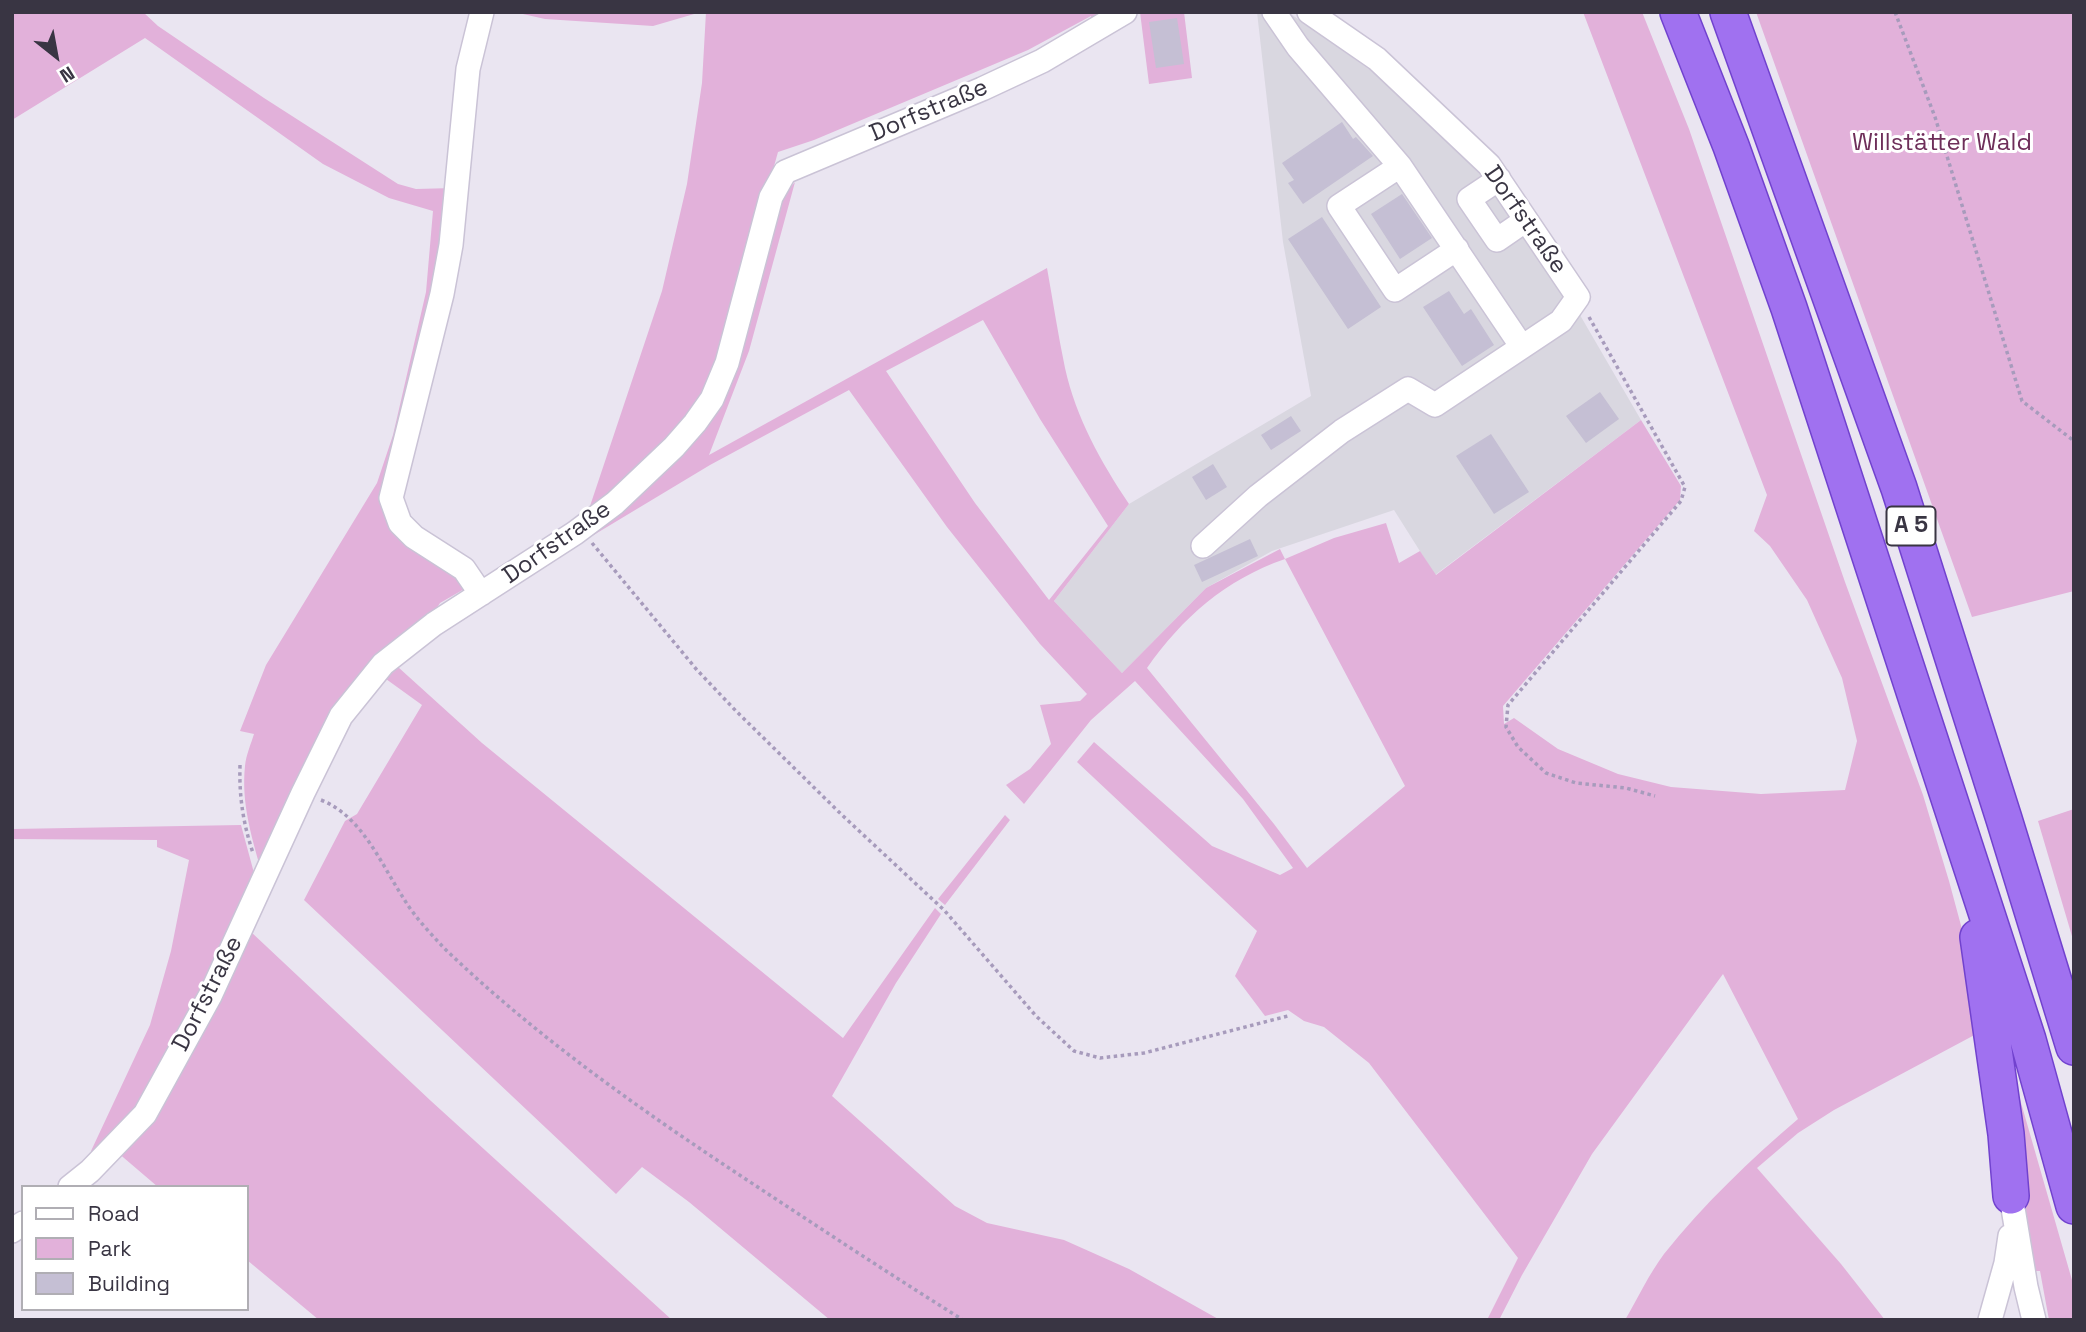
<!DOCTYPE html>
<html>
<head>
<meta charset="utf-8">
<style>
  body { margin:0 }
  #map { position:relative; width:2086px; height:1332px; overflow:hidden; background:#eae5f1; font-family:"Space Grotesk",sans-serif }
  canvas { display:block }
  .frame { position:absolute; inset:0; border:14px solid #393543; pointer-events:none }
  .legend { position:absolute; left:21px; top:1185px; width:228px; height:126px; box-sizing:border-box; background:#fff; border:2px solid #b0aeb4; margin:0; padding:9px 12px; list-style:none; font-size:21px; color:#393543 }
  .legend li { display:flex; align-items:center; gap:14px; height:35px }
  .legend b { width:35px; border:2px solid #b0aeb4 }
  .north { position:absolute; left:21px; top:21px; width:70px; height:70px; -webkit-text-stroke:5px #fff; paint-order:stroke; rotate:149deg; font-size:19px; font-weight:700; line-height:28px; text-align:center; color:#393543 }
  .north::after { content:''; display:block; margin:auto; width:24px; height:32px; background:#393543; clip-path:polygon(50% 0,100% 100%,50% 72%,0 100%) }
</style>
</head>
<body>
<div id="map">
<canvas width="2086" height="1332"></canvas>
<div class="frame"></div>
<ul class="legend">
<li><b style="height:9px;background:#fff"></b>Road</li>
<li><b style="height:19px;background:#e2b1da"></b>Park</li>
<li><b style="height:19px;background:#c5bfd4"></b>Building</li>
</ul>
<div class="north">N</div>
</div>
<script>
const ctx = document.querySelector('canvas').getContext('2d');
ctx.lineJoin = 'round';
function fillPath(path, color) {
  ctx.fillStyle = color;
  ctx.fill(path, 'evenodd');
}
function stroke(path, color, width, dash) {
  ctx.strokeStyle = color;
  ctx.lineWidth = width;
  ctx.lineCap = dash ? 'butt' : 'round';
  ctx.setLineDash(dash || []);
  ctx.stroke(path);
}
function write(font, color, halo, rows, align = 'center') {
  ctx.font = font + ' "Space Grotesk",sans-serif';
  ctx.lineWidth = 6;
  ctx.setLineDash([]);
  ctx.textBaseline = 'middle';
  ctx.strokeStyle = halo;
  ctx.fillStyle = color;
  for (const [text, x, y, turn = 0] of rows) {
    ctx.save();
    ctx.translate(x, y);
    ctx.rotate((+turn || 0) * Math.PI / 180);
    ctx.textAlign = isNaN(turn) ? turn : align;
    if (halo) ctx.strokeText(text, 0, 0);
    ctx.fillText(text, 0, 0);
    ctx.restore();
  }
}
fillPath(new Path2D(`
  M1257,12H1288L1370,70L1481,169L1573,303L1641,420L1435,575L1394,510L1272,551L1206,588L1122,673L1054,601L1129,504L1311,396L1283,242Z`), '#d9d7e0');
fillPath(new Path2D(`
  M12,12H143L158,26L264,98L398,184L416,189L453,188L389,493L438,556L466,588L440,603L428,621L391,652L262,874C252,838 241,804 245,766C246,755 251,744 254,734L240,731L266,665L377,483L393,435L426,292L433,211L389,198L323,164L145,38L12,120Z
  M514,12H701L653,26L545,19Z
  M706,12H1112L1092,25L1091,16L1028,50L814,140L778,152L728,331L705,397L667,443L586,518L662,291L687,184L702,83Z
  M1140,12H1184L1192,78L1149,84Z
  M1583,12H1642L1689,129L1845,582L1923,795L1949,881L1973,970L1982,1031L1834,1110L1798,1133L1757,1168L1841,1264L1885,1320H1625C1638,1298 1649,1274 1664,1254C1704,1204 1750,1160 1798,1119L1723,974L1592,1154L1522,1275L1499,1320H1487L1518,1258L1369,1063L1324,1027L1304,1021L1288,1010L1265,1016L1235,976L1257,931L1077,762L1094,742L1212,846L1280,875L1293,868L1243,799L1135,681L1091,720L1024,804L1006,785L1030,769L1051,744L1040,705L1080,701L1087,694L1040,644L947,527L849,390L710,465L592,536L587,531L701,427L783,196L795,182L749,351L709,455L1047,268C1053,301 1058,335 1065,368C1076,418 1101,462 1129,504L1054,601L1122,673L1206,588L1280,549L1285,559L1334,538L1386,523L1399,563L1420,551L1436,575L1641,420L1681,486L1680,500L1503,706L1504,724L1514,718L1558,749L1618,774L1671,787L1761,794L1845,790L1857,741L1842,678L1807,600L1770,546L1754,531L1767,495ZM983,320L1040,419L1108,526L1049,600L975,503L886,371ZM1285,559L1405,786L1307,868L1274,824L1147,668C1183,617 1225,580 1285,559Z
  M1756,12H2074V591L1972,617Z
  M398,667L482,743L843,1038L935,908L941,914L896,983L832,1096L955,1206L987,1223L1064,1240L1129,1269L1220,1320H830L689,1202L642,1167L616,1194L304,900L345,821L357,814L422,705L386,679Z
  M2074,809V943L2038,821Z
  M1005,815L1010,820L945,905L938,899Z
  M241,825L257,884L152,1091L97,1157L91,1151L150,1025L171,951L189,860L157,847V840L12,839V829Z
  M250,931L431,1101L672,1320H319L247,1260V1187H158L117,1152Z
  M2011,1068L2074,1287V1320H2049L2040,1271H2032L2022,1193Z`), '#e2b1da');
fillPath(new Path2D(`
  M1177,18L1184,64L1156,68L1149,22Z
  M1342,122L1353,139L1356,137L1373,156L1303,204L1288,183L1294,180L1282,163Z
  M1402,194L1432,238L1400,259L1371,214Z
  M1322,217L1381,307L1348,329L1288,239Z
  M1449,291L1464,314L1471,309L1494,345L1462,366L1423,307Z
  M1600,392L1619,419L1586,443L1566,416Z
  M1291,416L1301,431L1271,450L1261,435Z
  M1491,434L1529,492L1494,514L1456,456Z
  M1213,464L1227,487L1206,500L1192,477Z
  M1250,539L1258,556L1202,582L1194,565Z`), '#c5bfd4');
const minor = new Path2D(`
  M1274,12L1298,47L1400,166L1522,347
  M1400,166L1339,206L1395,290L1457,249
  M1499,179L1469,199L1497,240L1526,220
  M1203,546L1258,496L1342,431L1408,389L1435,405L1561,321L1578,297L1489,165L1377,59L1309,12
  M481,594L464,569L414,537L400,523L391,498L442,294L451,245L468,69L482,12
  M70,1187L90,1171L145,1114L210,996L303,793L341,716L383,664L434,624L575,533L615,503L674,447L695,423L712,399L727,363L771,197L785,172L982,89L1042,61L1125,12
  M2011,1196L2026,1287L2034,1320
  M12,1231L23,1223
  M1990,1320L2006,1263L2010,1236`);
const highway = new Path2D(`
  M1678,12L1731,146L1789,308L2028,1040L2074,1206
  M1728,12L1899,488L2004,819L2074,1047
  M1978,937L2006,1134L2011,1196`);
stroke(minor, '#cac3d6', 26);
stroke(highway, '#7142ce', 38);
stroke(new Path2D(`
  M1895,12L1935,117L2022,401L2074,441
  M1589,317L1685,487L1681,501L1508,705L1506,727L1518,747L1546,773L1576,783L1626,788L1655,796
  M592,543L697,670L736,711L842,815L944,910L1036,1016L1074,1051L1100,1058L1144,1053L1288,1016
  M240,765C239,796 243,823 253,853
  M321,800C362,816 381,864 404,899C414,916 430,933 444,948C533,1034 638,1108 741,1176C815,1225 888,1273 963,1320`), '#a79bbc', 3.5, [3.5, 3.5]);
stroke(minor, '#fff', 23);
stroke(highway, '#a071f0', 35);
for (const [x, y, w] of [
  [1911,526,49]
]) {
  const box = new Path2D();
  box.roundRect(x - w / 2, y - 19.5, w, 39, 5);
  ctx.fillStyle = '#fff';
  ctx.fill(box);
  stroke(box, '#393543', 2);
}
write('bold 23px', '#393543', null, [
  ["A 5",1911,526]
]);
write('24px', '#393543', '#fff', [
  ["Dorfstraße",929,111,-23],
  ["Dorfstraße",1525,220,55],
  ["Dorfstraße",557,543,-35],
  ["Dorfstraße",208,994,-63]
]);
write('24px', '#6e2f5a', '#fff', [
  ["Willstätter Wald",1942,143]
]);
</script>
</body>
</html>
